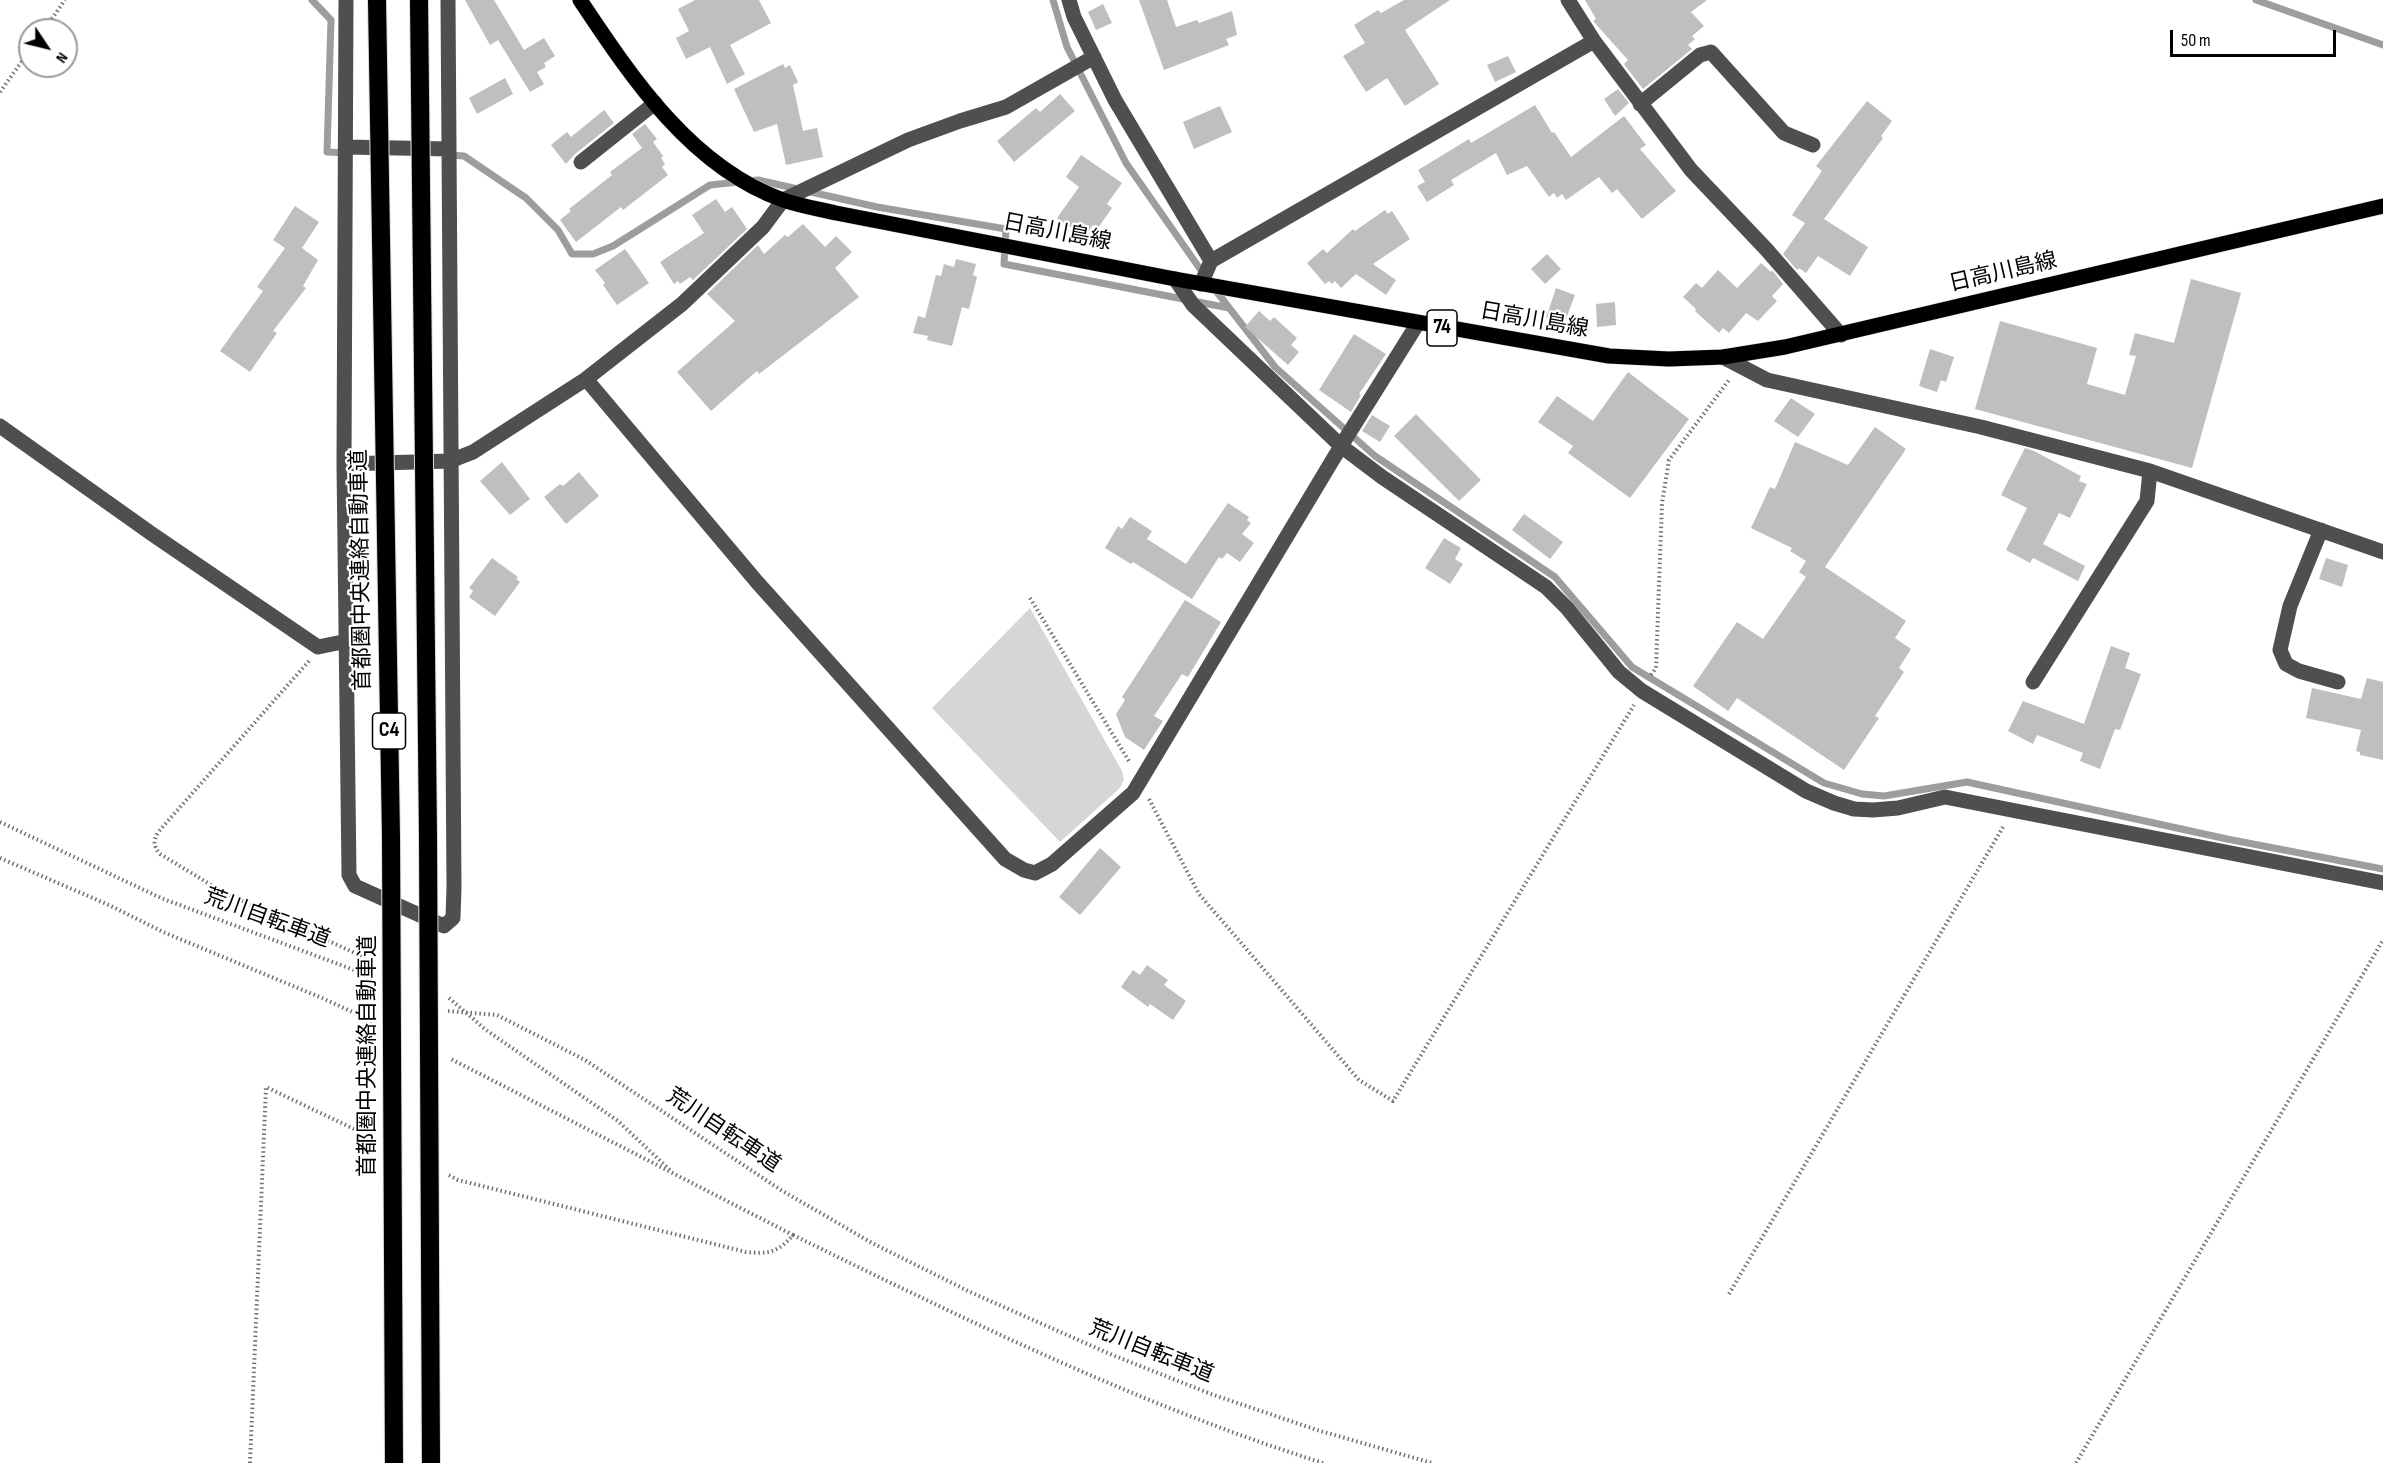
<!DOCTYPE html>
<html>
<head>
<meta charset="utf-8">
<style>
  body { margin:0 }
  #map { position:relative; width:2383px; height:1463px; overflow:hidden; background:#fff; font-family:"Sofia Sans Condensed",sans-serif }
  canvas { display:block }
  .north { position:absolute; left:18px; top:18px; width:60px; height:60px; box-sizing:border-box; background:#fff; border:2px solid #999; border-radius:50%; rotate:125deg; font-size:16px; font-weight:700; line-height:24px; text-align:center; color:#000 }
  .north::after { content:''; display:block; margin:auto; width:21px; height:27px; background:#000; clip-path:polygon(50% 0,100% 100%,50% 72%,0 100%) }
  .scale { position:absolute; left:2170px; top:30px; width:166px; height:27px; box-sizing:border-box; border:3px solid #000; border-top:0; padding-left:8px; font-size:18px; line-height:21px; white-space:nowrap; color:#000; -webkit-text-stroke:4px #fff; paint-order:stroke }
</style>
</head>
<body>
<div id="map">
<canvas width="2383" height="1463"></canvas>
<div class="north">N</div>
<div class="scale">50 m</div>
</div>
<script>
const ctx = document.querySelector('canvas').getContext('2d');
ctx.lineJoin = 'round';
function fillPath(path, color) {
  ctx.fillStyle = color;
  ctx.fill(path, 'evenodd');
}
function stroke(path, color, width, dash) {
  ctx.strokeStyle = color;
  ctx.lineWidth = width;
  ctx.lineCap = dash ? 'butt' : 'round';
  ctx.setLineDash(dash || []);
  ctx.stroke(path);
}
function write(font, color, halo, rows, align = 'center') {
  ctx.font = font + ' "Sofia Sans Condensed","Noto Sans JP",sans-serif';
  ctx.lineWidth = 4.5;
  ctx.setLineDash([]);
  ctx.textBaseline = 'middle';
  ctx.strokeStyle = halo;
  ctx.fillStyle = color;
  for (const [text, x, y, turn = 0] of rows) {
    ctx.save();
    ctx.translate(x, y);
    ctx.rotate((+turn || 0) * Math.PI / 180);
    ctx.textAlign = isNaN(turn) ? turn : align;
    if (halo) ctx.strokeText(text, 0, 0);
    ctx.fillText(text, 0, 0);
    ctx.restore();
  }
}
fillPath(new Path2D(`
  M1030,608L1122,771L1124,779L1120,788L1060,842L932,708Z`), '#d6d6d6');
stroke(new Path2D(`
  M312,0L331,20L327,152L345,153
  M1053,0L1067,47L1126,163L1205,276
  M2256,0L2383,45
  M449,155L464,156L526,198L558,230L572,254H593L613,246L710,185L758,180L877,207L1006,229L1004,264L1229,308
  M1213,287L1275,367L1375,456L1555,577L1632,667L1824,783L1862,794L1884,796L1967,782L2227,839L2383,869`), '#9d9d9d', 7);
fillPath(new Path2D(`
  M465,0H494L524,50L544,38L555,56L544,63L546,67L537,72L544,84L530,92L498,40L490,45Z
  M695,0H759L771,23L730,45L745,74L727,84L710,47L686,59L676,38L689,31L678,9Z
  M1139,0H1167L1176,27L1197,20L1199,23L1232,11L1237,35L1226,39L1229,45L1164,70Z
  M1404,0H1450L1405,30L1439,84L1405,106L1387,78L1366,92L1343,56L1365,43L1354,25L1378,10L1381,13Z
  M1585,0H1707L1691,12L1704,26L1692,36L1695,39L1688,45L1692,49L1643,89L1624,64L1628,60L1593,21L1596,19Z
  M1103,4L1112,23L1096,30L1088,12Z
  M1508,56L1516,72L1495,82L1487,65Z
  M783,64L785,68L790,65L798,82L793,85L803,131L817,128L823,157L786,165L777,124L754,132L734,89Z
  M505,78L513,94L477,114L469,98Z
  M1618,89L1629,103L1615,116L1604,99Z
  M1060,94L1075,111L1014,162L997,141L1036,108L1040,112Z
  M1867,101L1892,121L1881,136L1883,138L1824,219L1868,247L1850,276L1818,256L1806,273L1799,268L1797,270L1783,254L1805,223L1792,215L1822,171L1816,166Z
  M1535,105L1552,133L1554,132L1571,157L1624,116L1646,145L1640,149L1676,191L1642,219L1617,189L1612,193L1599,177L1566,200L1562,194L1557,198L1554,193L1549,197L1527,166L1507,175L1496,153L1451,180L1454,185L1427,202L1417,186L1425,182L1418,170L1469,139L1471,143Z
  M1220,106L1232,132L1194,149L1183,122Z
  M604,110L614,123L575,154L566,164L551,145L567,132L571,137Z
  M645,124L657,139L653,142L663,156L661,158L665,164L662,167L668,175L623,210L621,207L576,242L560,220L571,211L569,209L612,175L610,172L642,148L632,134Z
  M1081,155L1122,183L1107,204L1112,208L1098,228L1093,225L1085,237L1057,218L1079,187L1066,177Z
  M716,199L725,212L732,207L747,229L693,280L690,277L680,284L678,281L674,284L660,262L704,233L692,215Z
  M295,206L319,222L302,248L318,260L303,286L306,288L273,331L277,333L250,372L220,351L263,291L257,287L285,248L273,240Z
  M1385,210L1388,214L1392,211L1410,239L1373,264L1396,280L1386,295L1356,274L1341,288L1335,281L1332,284L1329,281L1325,284L1307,263L1323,249L1327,253L1353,229L1355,231Z
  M803,224L825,247L836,236L852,252L835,268L859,297L759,374L757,371L711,411L677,372L735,321L707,294L758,245L764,254L785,235L788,237Z
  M625,249L649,283L617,305L603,285L605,283L595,270Z
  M1547,254L1561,269L1545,284L1531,269Z
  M956,259L976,264L973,275L977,277L969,309L962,307L952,346L927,340L928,336L913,333L918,316L925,318L936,275L941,276L944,264L954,267Z
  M1761,263L1771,272L1772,270L1783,284L1772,296L1777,301L1758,321L1746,313L1729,333L1723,328L1719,333L1695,311L1696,309L1683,297L1696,283L1702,288L1718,270L1737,288Z
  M2191,279L2241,293L2192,468L1975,409L2000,321L2097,348L2087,384L2125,395L2136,356L2129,355L2135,333L2174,343Z
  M1556,288L1575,295L1564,324L1546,318Z
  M1615,302L1616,325L1597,327L1596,304Z
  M1259,311L1270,321L1274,317L1297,338L1291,345L1299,352L1288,365L1245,327Z
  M1354,334L1386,354L1359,394L1361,395L1351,412L1319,390Z
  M1930,349L1954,357L1946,382L1941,380L1937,392L1919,386Z
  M1628,372L1689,419L1630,498L1568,453L1573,446L1538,422L1557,396L1593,421Z
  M1791,398L1815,414L1798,437L1774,421Z
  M1416,414L1481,480L1459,501L1394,436Z
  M1372,415L1390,426L1380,442L1362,431Z
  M1875,427L1906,449L1825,567L1906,621L1895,638L1911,649L1899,668L1904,672L1875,716L1879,718L1844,770L1737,698L1728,711L1693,686L1737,622L1763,639L1806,577L1799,572L1806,561L1790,551L1792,548L1751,528L1770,487L1775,489L1795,442L1848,465Z
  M2025,448L2034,451L2081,476L2079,481L2087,484L2070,518L2059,513L2043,544L2085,566L2078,581L2033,558L2030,563L2006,550L2027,508L2001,495Z
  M502,462L530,499L510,515L480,481Z
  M579,472L599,496L566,524L544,497L560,484L563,486Z
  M1228,503L1249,517L1247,520L1251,523L1242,534L1254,543L1240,562L1227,553L1222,559L1219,557L1192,599L1133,562L1131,564L1105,548L1118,526L1122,529L1130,517L1152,531L1147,539L1186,564Z
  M1524,514L1563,542L1550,559L1512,530Z
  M1444,538L1461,548L1455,559L1463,564L1450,584L1425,568Z
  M492,558L518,577L516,579L520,582L495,616L469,597L473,591L469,588Z
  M2326,558L2348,565L2342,587L2319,579Z
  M1185,600L1221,622L1188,677L1182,674L1154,716L1163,721L1144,750L1125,737L1116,714L1125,700L1122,697Z
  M2111,646L2130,653L2125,668L2141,674L2120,730L2115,729L2100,769L2080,761L2083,753L2037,735L2033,744L2008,731L2023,701L2084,724Z
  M2367,678L2383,682V760L2360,755V752L2356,751L2361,730L2306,718L2312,688L2361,699Z
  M1100,848L1121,867L1080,915L1059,897Z
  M1147,965L1168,980L1164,985L1186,1001L1173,1020L1150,1004L1148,1007L1121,987L1133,970L1140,975Z`), '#bfbfbf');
const major = new Path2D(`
  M580,0C632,78 691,167 783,200C800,206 819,209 836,213L1175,279L1609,356L1669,359L1723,357L1785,347L2383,206`);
stroke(major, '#dbdbdb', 16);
stroke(new Path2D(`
  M44,30L65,0
  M0,92L30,50
  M1030,598L1130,763
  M309,661L159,831C153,840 153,846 160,854L221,891L372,961
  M1651,675L1656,668L1662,503L1669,460L1729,380
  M1149,799L1199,894L1359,1080L1393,1101L1634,705
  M0,822L161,898L373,977
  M0,858L109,905L163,932L322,998L372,1021
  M449,998L486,1030L618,1121L672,1172
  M448,1011L497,1015L585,1060L781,1190L872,1243L970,1292L1110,1354L1211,1394L1317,1430L1432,1463
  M449,1175L458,1180L746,1252C768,1254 778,1253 793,1235L449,1058
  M793,1235C966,1320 1139,1405 1323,1463
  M1729,1294L2003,827
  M250,1463L266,1087L375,1139
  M2076,1463L2383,940`), '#717171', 4, [1.5, 3]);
stroke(new Path2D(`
  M346,0L344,464L349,875L355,886L444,926L453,918L454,887L448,0
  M1069,0L1074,17L1115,100L1211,261L1201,284
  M1568,0L1594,41L1691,170L1766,249L1841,335
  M1640,104L1700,55L1711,52L1784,133L1813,145
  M346,147L449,149
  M581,162L655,103
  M1211,261L1594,41
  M1175,279L1193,305L1341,446L1382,477L1546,587L1567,608L1619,672L1642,691L1806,791L1834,803L1854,809L1873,810L1898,808L1945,797L2383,883
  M1723,357L1767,380L1981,427L2150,471L2383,552
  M586,379L757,582L1005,859L1024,870L1035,873L1052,864L1133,793L1341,446L1418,323
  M0,426L152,534L318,647L347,641
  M344,464L450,461L473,452L586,379L682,304L763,227L783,200L908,140L960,121L1006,107L1094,57
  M2321,530L2290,606L2280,650L2286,664L2299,671L2338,682
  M2033,682L2147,501L2150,471`), '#4f4f4f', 15);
stroke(major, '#000', 15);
const highwayBridge = new Path2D(`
  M377,0L391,837L394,1463
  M419,0L428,836L431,1463`);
stroke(highwayBridge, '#dbdbdb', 20, []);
stroke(highwayBridge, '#000', 18);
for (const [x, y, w] of [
  [1442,328,30],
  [389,731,33]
]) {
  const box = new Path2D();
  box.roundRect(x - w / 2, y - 18, w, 36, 4.5);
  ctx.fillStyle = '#fff';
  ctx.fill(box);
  stroke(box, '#000', 1.5);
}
write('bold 21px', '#000', null, [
  ["74",1442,328],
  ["C4",389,731]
]);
write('22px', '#000', '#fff', [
  ["日高川島線",1057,233,11],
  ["日高川島線",2003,273,-13],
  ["日高川島線",1534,321,10],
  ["首都圏中央連絡自動車道",362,570,-91],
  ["荒川自転車道",267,919,20],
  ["首都圏中央連絡自動車道",368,1056,-90],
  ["荒川自転車道",723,1131,34],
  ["荒川自転車道",1151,1352,22]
]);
</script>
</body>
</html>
